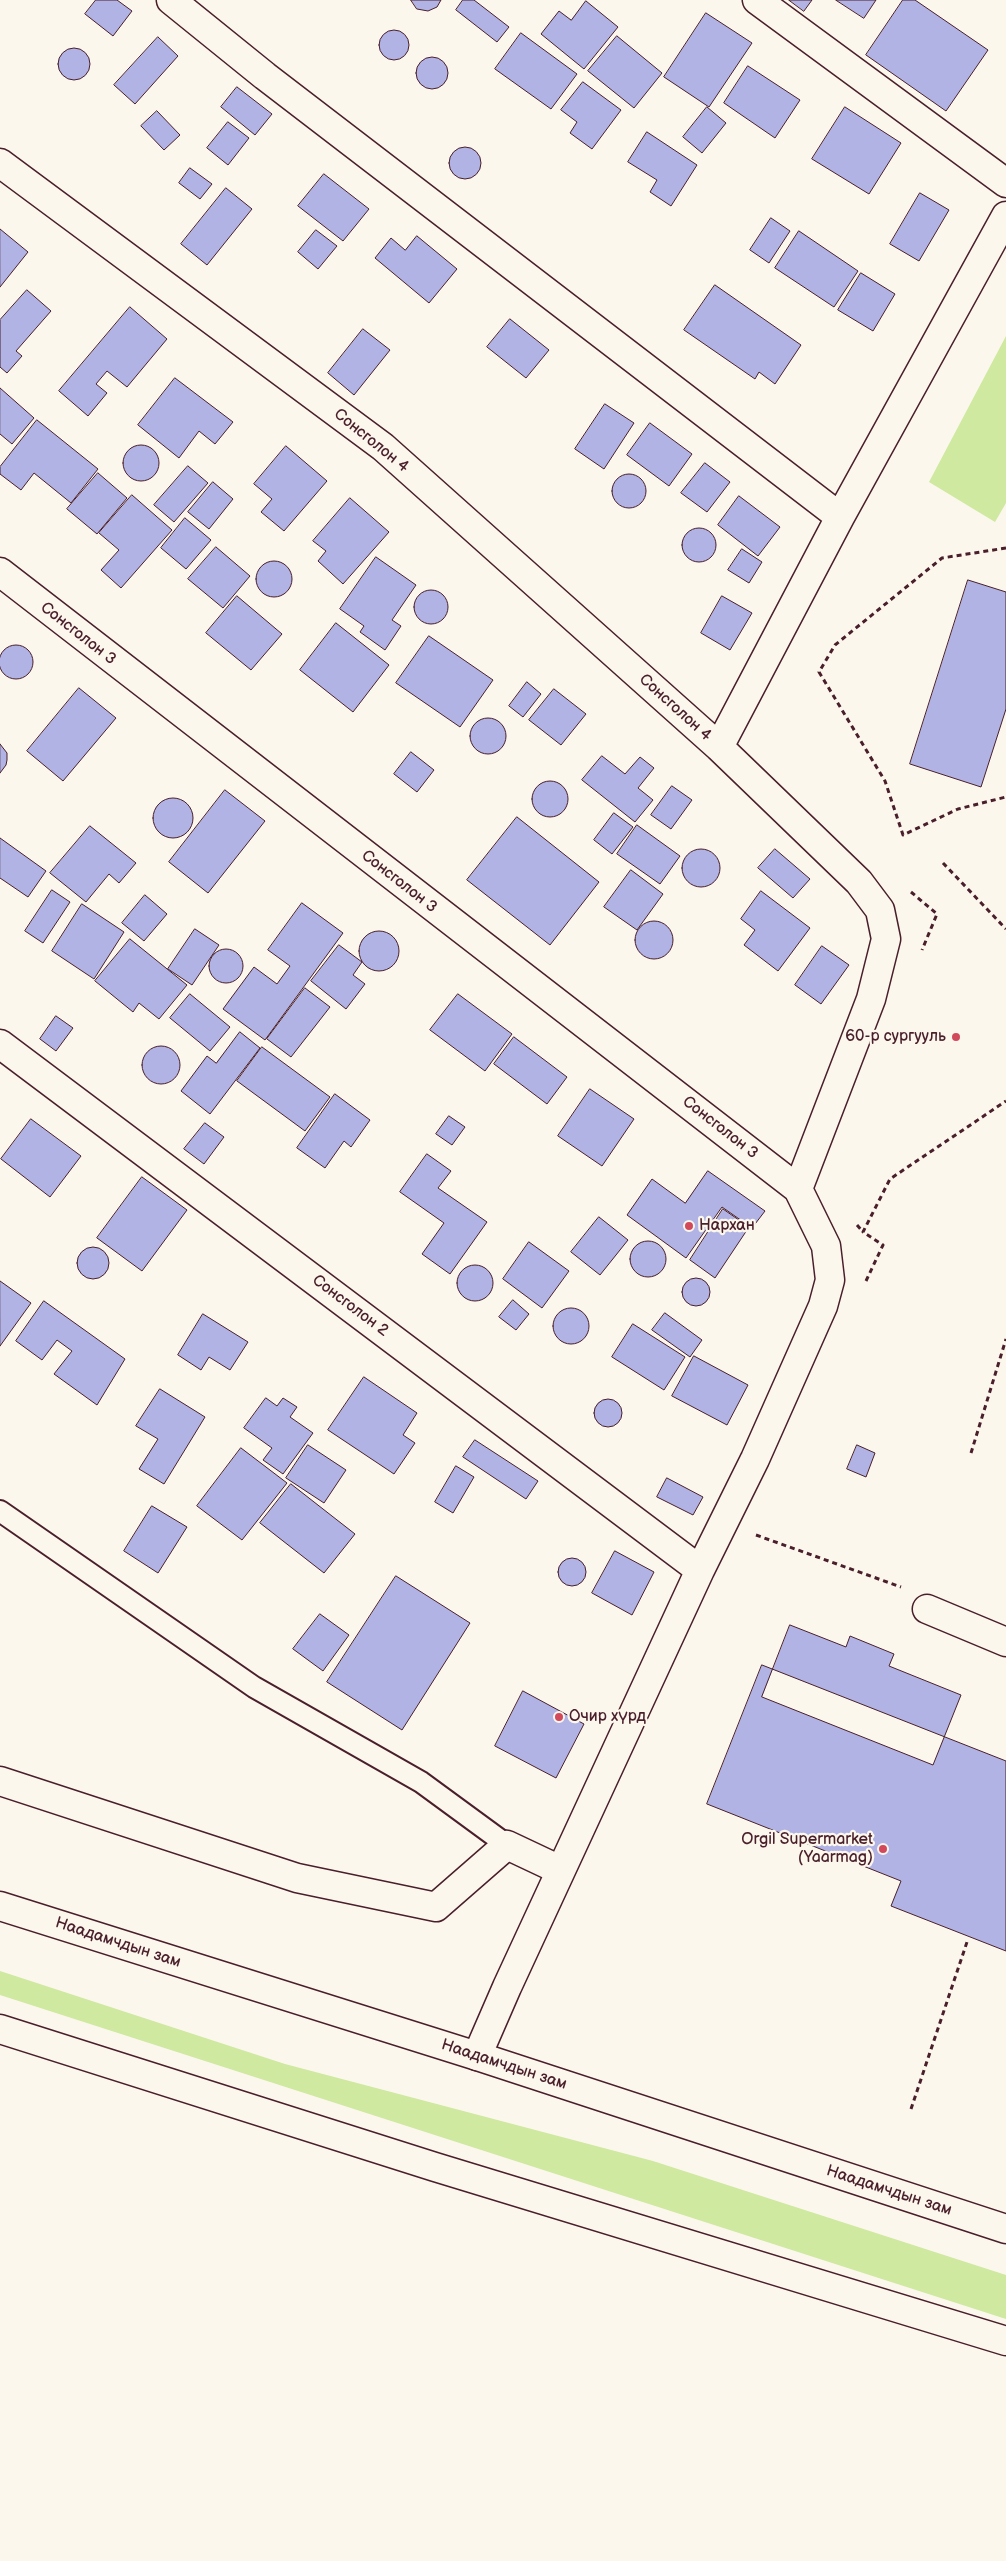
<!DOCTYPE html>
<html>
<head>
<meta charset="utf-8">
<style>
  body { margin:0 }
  canvas { display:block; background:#fbf7ec }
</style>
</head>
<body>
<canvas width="1006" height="2561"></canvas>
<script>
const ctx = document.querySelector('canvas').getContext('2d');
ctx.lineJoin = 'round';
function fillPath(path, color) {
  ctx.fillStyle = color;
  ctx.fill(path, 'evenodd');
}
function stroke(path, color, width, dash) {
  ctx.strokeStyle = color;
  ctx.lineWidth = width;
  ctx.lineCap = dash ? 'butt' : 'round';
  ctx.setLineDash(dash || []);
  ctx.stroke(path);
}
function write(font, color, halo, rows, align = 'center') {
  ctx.font = font + ' "Balsamiq Sans",sans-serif';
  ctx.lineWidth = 4.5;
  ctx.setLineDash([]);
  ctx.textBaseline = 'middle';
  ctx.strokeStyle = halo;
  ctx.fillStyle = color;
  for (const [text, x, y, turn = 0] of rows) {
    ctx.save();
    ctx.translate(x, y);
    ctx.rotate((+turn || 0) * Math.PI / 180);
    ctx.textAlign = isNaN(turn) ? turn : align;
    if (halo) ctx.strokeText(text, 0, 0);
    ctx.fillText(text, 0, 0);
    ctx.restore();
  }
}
fillPath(new Path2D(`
  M1006,336V503L995,522L929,482Z
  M0,1971L285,2064L653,2161L1006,2275V2319L0,1995Z`), '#cfe9a0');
const building = new Path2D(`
  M96,0H117L132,11L113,36L85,14Z
  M411,0H441L437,7L428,11L417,9Z
  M463,0H474L509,27L497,42L456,10Z
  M789,0H812L804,11Z
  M836,0H876L864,18Z
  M903,0H915L988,50L946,111L866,55Z
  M586,1L618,27L584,69L541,34L559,11L571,20Z
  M706,13L752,43L709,107L664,77Z
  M379 45a15 15 0 1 1 30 0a15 15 0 1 1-30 0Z
  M521,33L577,74L551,109L495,69Z
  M617,36L662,73L634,108L588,71Z
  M158,37L178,56L135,104L114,85Z
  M58 64a16 16 0 1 1 32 0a16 16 0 1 1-32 0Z
  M416 73a16 16 0 1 1 32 0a16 16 0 1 1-32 0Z
  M748,66L800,100L775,138L724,103Z
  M583,82L621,110L592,149L570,133L577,122L561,110Z
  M237,87L272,114L255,135L221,107Z
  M707,107L726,123L702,153L683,137Z
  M845,107L901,143L869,194L812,159Z
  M157,111L180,135L164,150L141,126Z
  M228,122L249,138L228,165L207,148Z
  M647,132L697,165L671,206L650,192L657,180L628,162Z
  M449 163a16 16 0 1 1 32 0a16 16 0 1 1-32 0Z
  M190,168L212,184L200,199L179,183Z
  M324,174L369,209L343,241L298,206Z
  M226,188L252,209L207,265L181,244Z
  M920,193L949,210L919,261L890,244Z
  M771,218L790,231L769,263L750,250Z
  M0,229L28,252L0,287Z
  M316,230L337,246L318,269L298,252Z
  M799,231L858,271L834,307L775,268Z
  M417,236L457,269L429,303L375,258L391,238L405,250Z
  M861,273L895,294L873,331L838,310Z
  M715,285L801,345L775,384L759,372L755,379L684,330Z
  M27,290L51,311L16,351L22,356L7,373L0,367V320Z
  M130,307L167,339L127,387L107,371L96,384L107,393L88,416L59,391Z
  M510,319L549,350L526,378L487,347Z
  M363,329L390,350L354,395L328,373Z
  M175,378L233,422L215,444L199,431L179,458L138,425Z
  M0,388L34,418L12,444L0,434Z
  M605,404L634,423L604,469L575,449Z
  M37,420L98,469L71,503L34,473L21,490L0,474V467Z
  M650,423L692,454L669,486L627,455Z
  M123 463a18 18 0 1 1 36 0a18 18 0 1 1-36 0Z
  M286,446L327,481L284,531L261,512L272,499L254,484Z
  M705,463L730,482L707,512L681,493Z
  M188,466L208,483L174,522L154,505Z
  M98,473L127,498L97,534L67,509Z
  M612 491a17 17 0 1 1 34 0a17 17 0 1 1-34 0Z
  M213,482L233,499L209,529L188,512Z
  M132,495L172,530L121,588L101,570L119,550L99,533Z
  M739,496L780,527L758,556L718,525Z
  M350,498L389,532L343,584L318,561L326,551L313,541Z
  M185,518L211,540L186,569L161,548Z
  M682 545a17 17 0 1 1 34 0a17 17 0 1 1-34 0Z
  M216,547L250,576L223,608L188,579Z
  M742,549L762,562L749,583L728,570Z
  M376,557L416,585L392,620L401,626L385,650L360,632L364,626L340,609Z
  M256 579a18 18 0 1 1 36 0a18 18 0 1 1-36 0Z
  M968,580L1006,592V709L981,787L910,764Z
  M414 607a17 17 0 1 1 34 0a17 17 0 1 1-34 0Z
  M237,596L282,634L251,670L206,633Z
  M722,596L752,613L730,650L701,633Z
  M336,623L389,665L353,712L300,670Z
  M429,636L493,680L460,727L396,683Z
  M-1 662a17 17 0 1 1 34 0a17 17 0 1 1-34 0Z
  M527,682L541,694L523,717L509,706Z
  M79,688L116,718L63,781L27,751Z
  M554,689L586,714L561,745L529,720Z
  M470 736a18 18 0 1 1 36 0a18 18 0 1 1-36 0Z
  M0,744L7,753V760L6,765L0,773Z
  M411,752L434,770L417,792L394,774Z
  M602,756L625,774L640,757L654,768L638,788L653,800L635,822L582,780Z
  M532 799a18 18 0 1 1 36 0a18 18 0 1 1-36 0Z
  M672,786L692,800L671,829L651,815Z
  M225,790L265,821L208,893L169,862Z
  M153 818a20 20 0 1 1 40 0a20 20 0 1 1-40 0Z
  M614,813L633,827L612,854L594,840Z
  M517,817L599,882L550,945L467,880Z
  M637,825L680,856L660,884L617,854Z
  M90,826L136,863L119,883L109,874L86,902L50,873Z
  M0,838L46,871L28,897L0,878Z
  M775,849L810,879L793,898L758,868Z
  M682 868a19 19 0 1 1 38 0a19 19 0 1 1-38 0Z
  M631,870L663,894L637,930L604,907Z
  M52,890L70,902L43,943L25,931Z
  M761,891L810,928L778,971L744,945L755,930L741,919Z
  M145,895L167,914L144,941L122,923Z
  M302,903L343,933L265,1040L223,1009L254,967L277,984L290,966L268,950Z
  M82,904L124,932L94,979L52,951Z
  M635 940a19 19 0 1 1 38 0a19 19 0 1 1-38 0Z
  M195,929L219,945L192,985L168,969Z
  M359 951a20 20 0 1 1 40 0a20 20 0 1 1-40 0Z
  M130,939L187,985L159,1019L139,1003L133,1012L95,981Z
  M339,945L362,962L353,975L365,984L346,1009L311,981Z
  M822,946L849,965L821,1004L795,985Z
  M209 966a17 17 0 1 1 34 0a17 17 0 1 1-34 0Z
  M305,988L330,1007L291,1057L267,1039Z
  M190,994L230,1027L210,1051L170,1018Z
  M458,994L512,1034L485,1071L430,1030Z
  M56,1016L73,1028L56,1051L40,1039Z
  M240,1032L260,1048L210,1114L181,1091L207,1056L216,1063Z
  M514,1037L567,1077L547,1104L494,1064Z
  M142 1065a19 19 0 1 1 38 0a19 19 0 1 1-38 0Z
  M262,1047L330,1097L305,1131L237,1081Z
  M590,1089L634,1119L602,1166L558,1136Z
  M335,1094L370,1120L351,1147L344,1141L325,1168L297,1148Z
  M449,1116L465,1127L452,1145L436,1134Z
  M31,1119L81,1156L50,1197L1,1159Z
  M205,1123L224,1137L204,1164L184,1149Z
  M427,1154L451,1171L438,1188L487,1222L450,1274L422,1254L444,1223L400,1192Z
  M708,1171L765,1211L752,1228L722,1207L686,1258L627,1215L652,1179L685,1203Z
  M142,1177L187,1210L142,1271L97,1238Z
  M723,1209L749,1227L715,1278L690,1260Z
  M599,1217L628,1240L600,1275L571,1252Z
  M630 1259a18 18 0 1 1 36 0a18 18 0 1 1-36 0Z
  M529,1242L569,1271L542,1308L503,1279Z
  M77 1263a16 16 0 1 1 32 0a16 16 0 1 1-32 0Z
  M457 1283a18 18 0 1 1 36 0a18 18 0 1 1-36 0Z
  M682 1292a14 14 0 1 1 28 0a14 14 0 1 1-28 0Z
  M0,1281L31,1303L0,1346Z
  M513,1300L529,1314L516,1330L499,1317Z
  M44,1301L125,1359L97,1405L54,1374L72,1351L57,1340L42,1360L16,1341Z
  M553 1326a18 18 0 1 1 36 0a18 18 0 1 1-36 0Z
  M665,1313L702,1340L690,1357L652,1330Z
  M203,1314L248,1342L230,1370L209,1357L201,1370L178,1355Z
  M633,1324L685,1357L664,1390L612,1357Z
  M694,1356L748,1385L727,1425L672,1396Z
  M364,1377L417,1413L403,1435L415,1443L394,1474L328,1430Z
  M160,1389L205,1417L164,1484L139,1469L158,1439L136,1426Z
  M266,1398L277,1406L283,1398L297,1407L290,1417L313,1433L283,1474L263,1460L272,1448L244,1428Z
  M594 1413a14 14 0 1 1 28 0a14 14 0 1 1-28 0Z
  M475,1440L538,1481L526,1499L463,1457Z
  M308,1445L346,1470L324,1503L286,1478Z
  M857,1445L875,1453L866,1477L847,1469Z
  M241,1448L287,1483L242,1540L197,1506Z
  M456,1466L474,1477L453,1513L435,1502Z
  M667,1478L703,1497L693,1515L657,1497Z
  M291,1484L355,1534L324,1573L260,1523Z
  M152,1506L187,1527L158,1573L124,1551Z
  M615,1551L654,1572L632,1615L592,1593Z
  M558 1572a14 14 0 1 1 28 0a14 14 0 1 1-28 0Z
  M396,1576L470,1623L402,1730L327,1682Z
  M320,1614L349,1635L323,1671L293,1649Z
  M790,1625L846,1647L850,1636L894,1654L889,1666L961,1695L933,1765L762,1697Z
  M762,1665L1006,1761V1951L891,1906L901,1881L707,1804Z
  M523,1691L584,1724L556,1778L495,1746Z`);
fillPath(building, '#b0b3e4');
stroke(building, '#4a1f2b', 1);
const lane = new Path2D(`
  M0,1511L254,1687L421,1782L507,1845`);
const street = new Path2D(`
  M171,0L265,76L840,517
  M757,0L1006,183
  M0,163L383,447L719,747
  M0,572L798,1189
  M0,1044L700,1570
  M927,1609L1006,1642
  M0,1781L297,1878L436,1907L507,1845L560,1870
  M477,2056L507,1987L700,1570L755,1459L823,1306L830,1280L826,1246L798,1189L871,999L886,939L880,910L859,882L719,747L840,517L1006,216`);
const highway = new Path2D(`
  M0,1906L477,2056L1006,2229
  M0,2029L435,2167L1006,2341`);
stroke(lane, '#4a1f2b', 24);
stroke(street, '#4a1f2b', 31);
stroke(highway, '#4a1f2b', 31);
stroke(new Path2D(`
  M1006,548L942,558L835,645L819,672L885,781L903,835L958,809L1006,797
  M943,863L1006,929
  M911,892L937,914L922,950
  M857,1225L863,1232
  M866,1281L883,1245L863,1232L890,1179L1006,1101
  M971,1453L1006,1339
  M756,1535L901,1587
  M911,2109L967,1942`), '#4a1f2b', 3, [5, 4]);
stroke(lane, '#fbf7ec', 20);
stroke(street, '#fbf7ec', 28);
stroke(highway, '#fbf7ec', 28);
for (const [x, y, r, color] of [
  [956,1037,5,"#d1495b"],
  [689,1226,5,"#d1495b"],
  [559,1717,5,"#d1495b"],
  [883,1849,5,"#d1495b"]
]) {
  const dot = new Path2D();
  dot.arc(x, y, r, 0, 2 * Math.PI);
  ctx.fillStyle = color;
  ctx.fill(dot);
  stroke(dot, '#fbf7ec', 2);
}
write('16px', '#4a1f2b', '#fbf7ec', [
  ["Сонсголон 4",371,441,39],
  ["Сонсголон 3",78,634,38],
  ["Сонсголон 4",675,708,42],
  ["Сонсголон 3",399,882,38],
  ["Сонсголон 3",720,1128,38],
  ["Сонсголон 2",350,1306,37],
  ["Наадамчдын зам",118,1943,18],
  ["Наадамчдын зам",504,2065,18],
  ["Наадамчдын зам",889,2191,18]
]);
write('16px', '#4a1f2b', '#fbf7ec', [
  ["60-р сургууль",946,1037],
  ["Нархан",699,1226,"left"],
  ["Очир хүрд",569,1717,"left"],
  ["Orgil Supermarket",873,1840],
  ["(Yaarmag)",873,1858]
], 'right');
</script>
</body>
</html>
